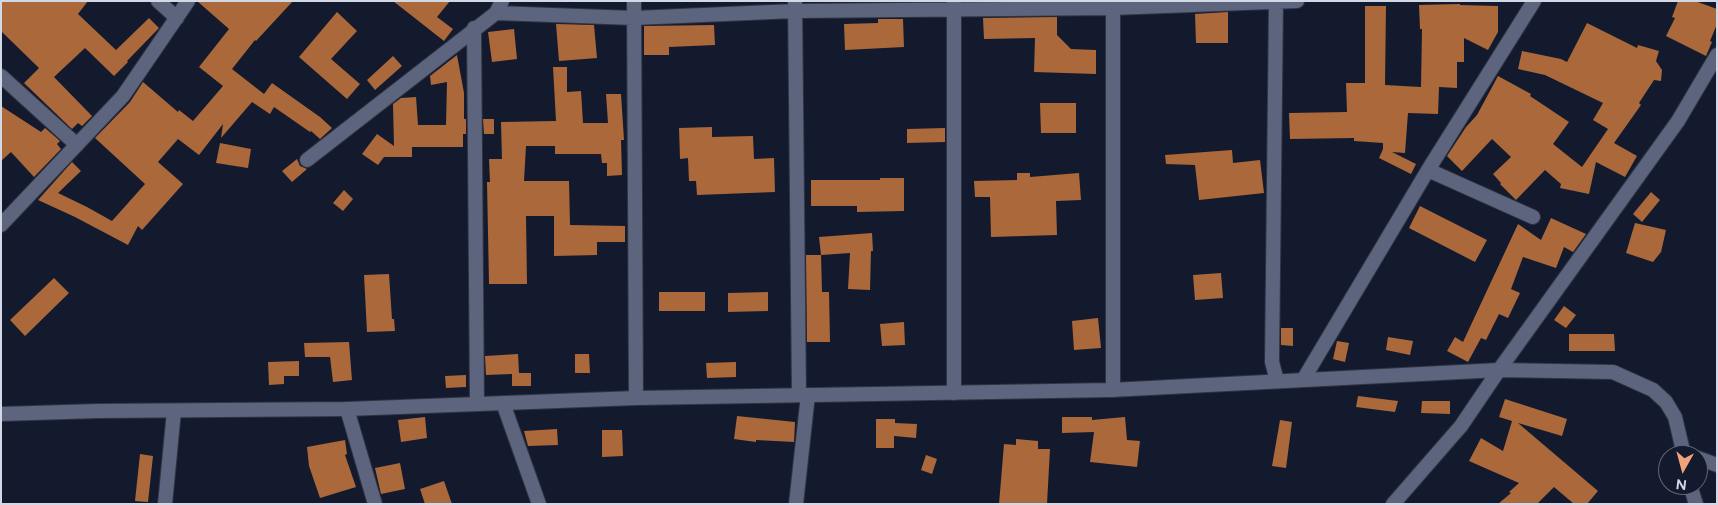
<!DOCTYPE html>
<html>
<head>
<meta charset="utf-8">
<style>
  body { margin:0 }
  #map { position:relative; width:1718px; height:505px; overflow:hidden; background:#131a2d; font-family:Figtree,sans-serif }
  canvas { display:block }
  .frame { position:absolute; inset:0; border:2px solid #d3d8e6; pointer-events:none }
  .north { position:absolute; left:1658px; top:445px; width:50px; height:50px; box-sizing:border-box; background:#131a2d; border:1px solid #606677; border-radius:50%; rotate:187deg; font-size:14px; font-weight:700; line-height:20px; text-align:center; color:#d3d8e6 }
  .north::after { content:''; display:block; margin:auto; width:18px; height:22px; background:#f1a27b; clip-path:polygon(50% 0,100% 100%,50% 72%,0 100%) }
</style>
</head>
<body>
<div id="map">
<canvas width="1718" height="505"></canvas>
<div class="frame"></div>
<div class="north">N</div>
</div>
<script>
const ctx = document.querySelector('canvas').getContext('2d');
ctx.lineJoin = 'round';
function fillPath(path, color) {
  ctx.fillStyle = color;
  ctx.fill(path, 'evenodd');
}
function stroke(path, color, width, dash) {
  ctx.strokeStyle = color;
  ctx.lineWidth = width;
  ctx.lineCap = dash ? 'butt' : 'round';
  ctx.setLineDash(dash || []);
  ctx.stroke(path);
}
fillPath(new Path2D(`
  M1,1H88L78,14L116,50L149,18L159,28L127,61L128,62L114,76L85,48L54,77L92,116L82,126L78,123L72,129L24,83L39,68L1,31Z
  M197,1H293L256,41L255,40L232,69L264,94L272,83L320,117L332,128L320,139L311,131L310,132L274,107L270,114L252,102L221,138L223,124L199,155L178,139L158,162L183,184L142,230L138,226L128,245L75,217L38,200L72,162L81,171L58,193L87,207L112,221L145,184L95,138L130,102L143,82L178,112L179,110L193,121L223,86L199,67L229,29Z
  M393,1H450L437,17L453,29L444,41Z
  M1678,1H1695L1717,9V24L1710,41L1712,42L1706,56L1666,36L1675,18L1672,17Z
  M1460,4V5L1498,6V32L1488,50L1464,38V62H1457V88L1439,87L1438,114L1408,113L1405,153L1392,152L1416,164L1411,174L1379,158L1383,149V143L1354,141V138L1290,139L1289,113L1347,112L1346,83H1365V6H1386L1385,85L1421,87L1422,29H1420L1419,5Z
  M337,12L357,31L331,59L360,84L347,99L299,57Z
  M1228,12V43H1196L1195,14Z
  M1057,17V35L1071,49L1096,50V74L1034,72L1035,38L984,39L983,18Z
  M878,19H903L904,47L845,50L844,24L878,23Z
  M1587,23L1637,48L1638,45L1659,51L1656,61L1662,70L1661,81L1654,80L1639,103L1641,105L1614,143L1637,156L1625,177L1596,162L1589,194L1560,188L1561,184L1545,170L1516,200L1500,184L1501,183L1493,174L1511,157L1492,139L1462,171L1447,156L1466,127L1477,115L1498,76L1531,94L1530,96L1569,122L1553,144L1582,167L1608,129L1593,120L1603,103L1545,75L1518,69L1522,51L1561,59L1567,62Z
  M556,24L594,25L597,58L559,61Z
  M714,25L715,45L669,47V55H644V26Z
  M514,29L517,59L492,62L488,32Z
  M457,55L464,93V119H466V134H463V147H412V157H384L378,165L362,154L377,134L394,146L393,104L401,98L416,97L418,125H446L447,82L431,85L430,76Z
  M393,56L402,66L375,90L367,80Z
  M553,67H567V92L581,91L583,123H608L606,94H621L624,140H621L622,175L607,176V163H602L601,154H555V146H526L524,181H569L570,225L625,226V242H597V255L554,256V216H526L527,284H489L487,182H490L489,159H502L501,122L556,121Z
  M1040,103H1076V133H1041Z
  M1,106L41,132L45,128L60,141L57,144L61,149L34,177L11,152L1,161Z
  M483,119H494V134H484Z
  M712,127V137L753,136L754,159L774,158L775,192L697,195L696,181H689L688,158L680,159L679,128Z
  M945,128V142L907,143V129Z
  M220,143L251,149L248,168L216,163Z
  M1232,150L1233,163L1260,160L1264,193L1199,200L1195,165L1166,164L1165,155Z
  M297,159L300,166L307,169L292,182L282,171Z
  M1017,173H1030V177L1079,173L1081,200L1056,201L1057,235L991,237L990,197H975L974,181L1017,180Z
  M880,178H904V211L857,212V206H811V180H880Z
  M344,190L353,199L343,211L333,203Z
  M1651,192L1660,200L1642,222L1633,214Z
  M1420,206L1487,240L1475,262L1409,228Z
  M1551,218L1586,234L1573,252L1564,247L1556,268L1523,257L1511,289L1520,293L1508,318L1499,314L1486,340L1481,338L1468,362L1447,351L1455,337L1463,342L1518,224L1541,240Z
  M1635,223L1666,230L1661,252L1653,262L1626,253Z
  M872,233L873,251H871L870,290L848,289L850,253L821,255L819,237Z
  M806,255H821L822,292H829L830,342H807Z
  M1221,273L1223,298L1195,300L1193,275Z
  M389,274L392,319H394L395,331L367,332L364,275Z
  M54,278L69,293L25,336L10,320Z
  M659,292H705V311H659Z
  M768,292V311L728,312V293Z
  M1564,306L1576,315L1566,328L1554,320Z
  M1098,318L1101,348L1074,350L1072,321Z
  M904,322L905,345L882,346L880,324Z
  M1281,328H1293V346L1281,345Z
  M1569,334H1614L1615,351H1569Z
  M1388,337L1413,341L1410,355L1386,350Z
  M1337,341L1349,343L1345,362L1333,359Z
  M349,342L352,380L333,382L330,357H305L304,343Z
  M518,354L519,373H531V386H512V374L486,375L485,356Z
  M575,354H589L590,373H575Z
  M299,361V376H284V384L269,385L268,362Z
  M736,362V377L707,378L706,363Z
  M466,375V387L446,388L445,376Z
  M1358,396L1398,401L1395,412L1356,407Z
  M1505,399L1567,419L1562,436L1518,423L1598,491L1587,504H1574L1554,487L1537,504H1498L1511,493L1509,492L1519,483L1469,461L1481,438L1503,451L1512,421L1499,417Z
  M1422,401H1450V414L1421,413Z
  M737,416L795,422L794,442L756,440V442L734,439Z
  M425,417L427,438L401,442L398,420Z
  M1062,417H1092V420L1125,417L1127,440L1140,441L1137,467L1090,462L1094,432L1062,433Z
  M876,419H895V423L917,424L916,438L894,436V448H876Z
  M1280,420L1292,422L1286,468L1272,466Z
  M557,429L558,445L528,446L524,431Z
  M602,430H622L623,456L602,457Z
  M1016,439L1038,441V449H1050L1047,504H999L1004,444L1016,445Z
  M345,440L347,454L345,455L356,487L320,498L309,466L307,447Z
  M140,454L153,456L148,502L135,501Z
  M926,455L937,459L932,474L921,470Z
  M400,463L405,489L381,494L375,468Z
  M444,481L452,504H425L420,489Z`), '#ab683b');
const minor = new Path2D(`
  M158,1L177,18
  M634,1L636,398
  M795,1L799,395
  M954,1V393
  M1276,1L1272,362L1277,381
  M496,13L634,18L795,11L1113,8L1297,1
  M474,28L477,404
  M1,76L77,145
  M307,160L496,13L502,1
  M1428,170L1533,217
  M1,225L123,96L188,1
  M1303,380L1428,170L1534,1
  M1113,390V1
  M503,403L539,504
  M347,409L375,504
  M1698,458L1717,465
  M165,504L174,411
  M796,504L808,395
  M1393,504L1461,426L1499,370L1678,121L1717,55`);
const tertiary = new Path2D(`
  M1,414L98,411L347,409L636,398L1111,390L1499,370L1613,372L1653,390L1666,402L1675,417L1684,455
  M1690,485L1696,504`);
stroke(minor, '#303343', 16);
stroke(tertiary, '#303343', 16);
stroke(minor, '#5c657d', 14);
stroke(tertiary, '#5c657d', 14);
</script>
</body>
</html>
